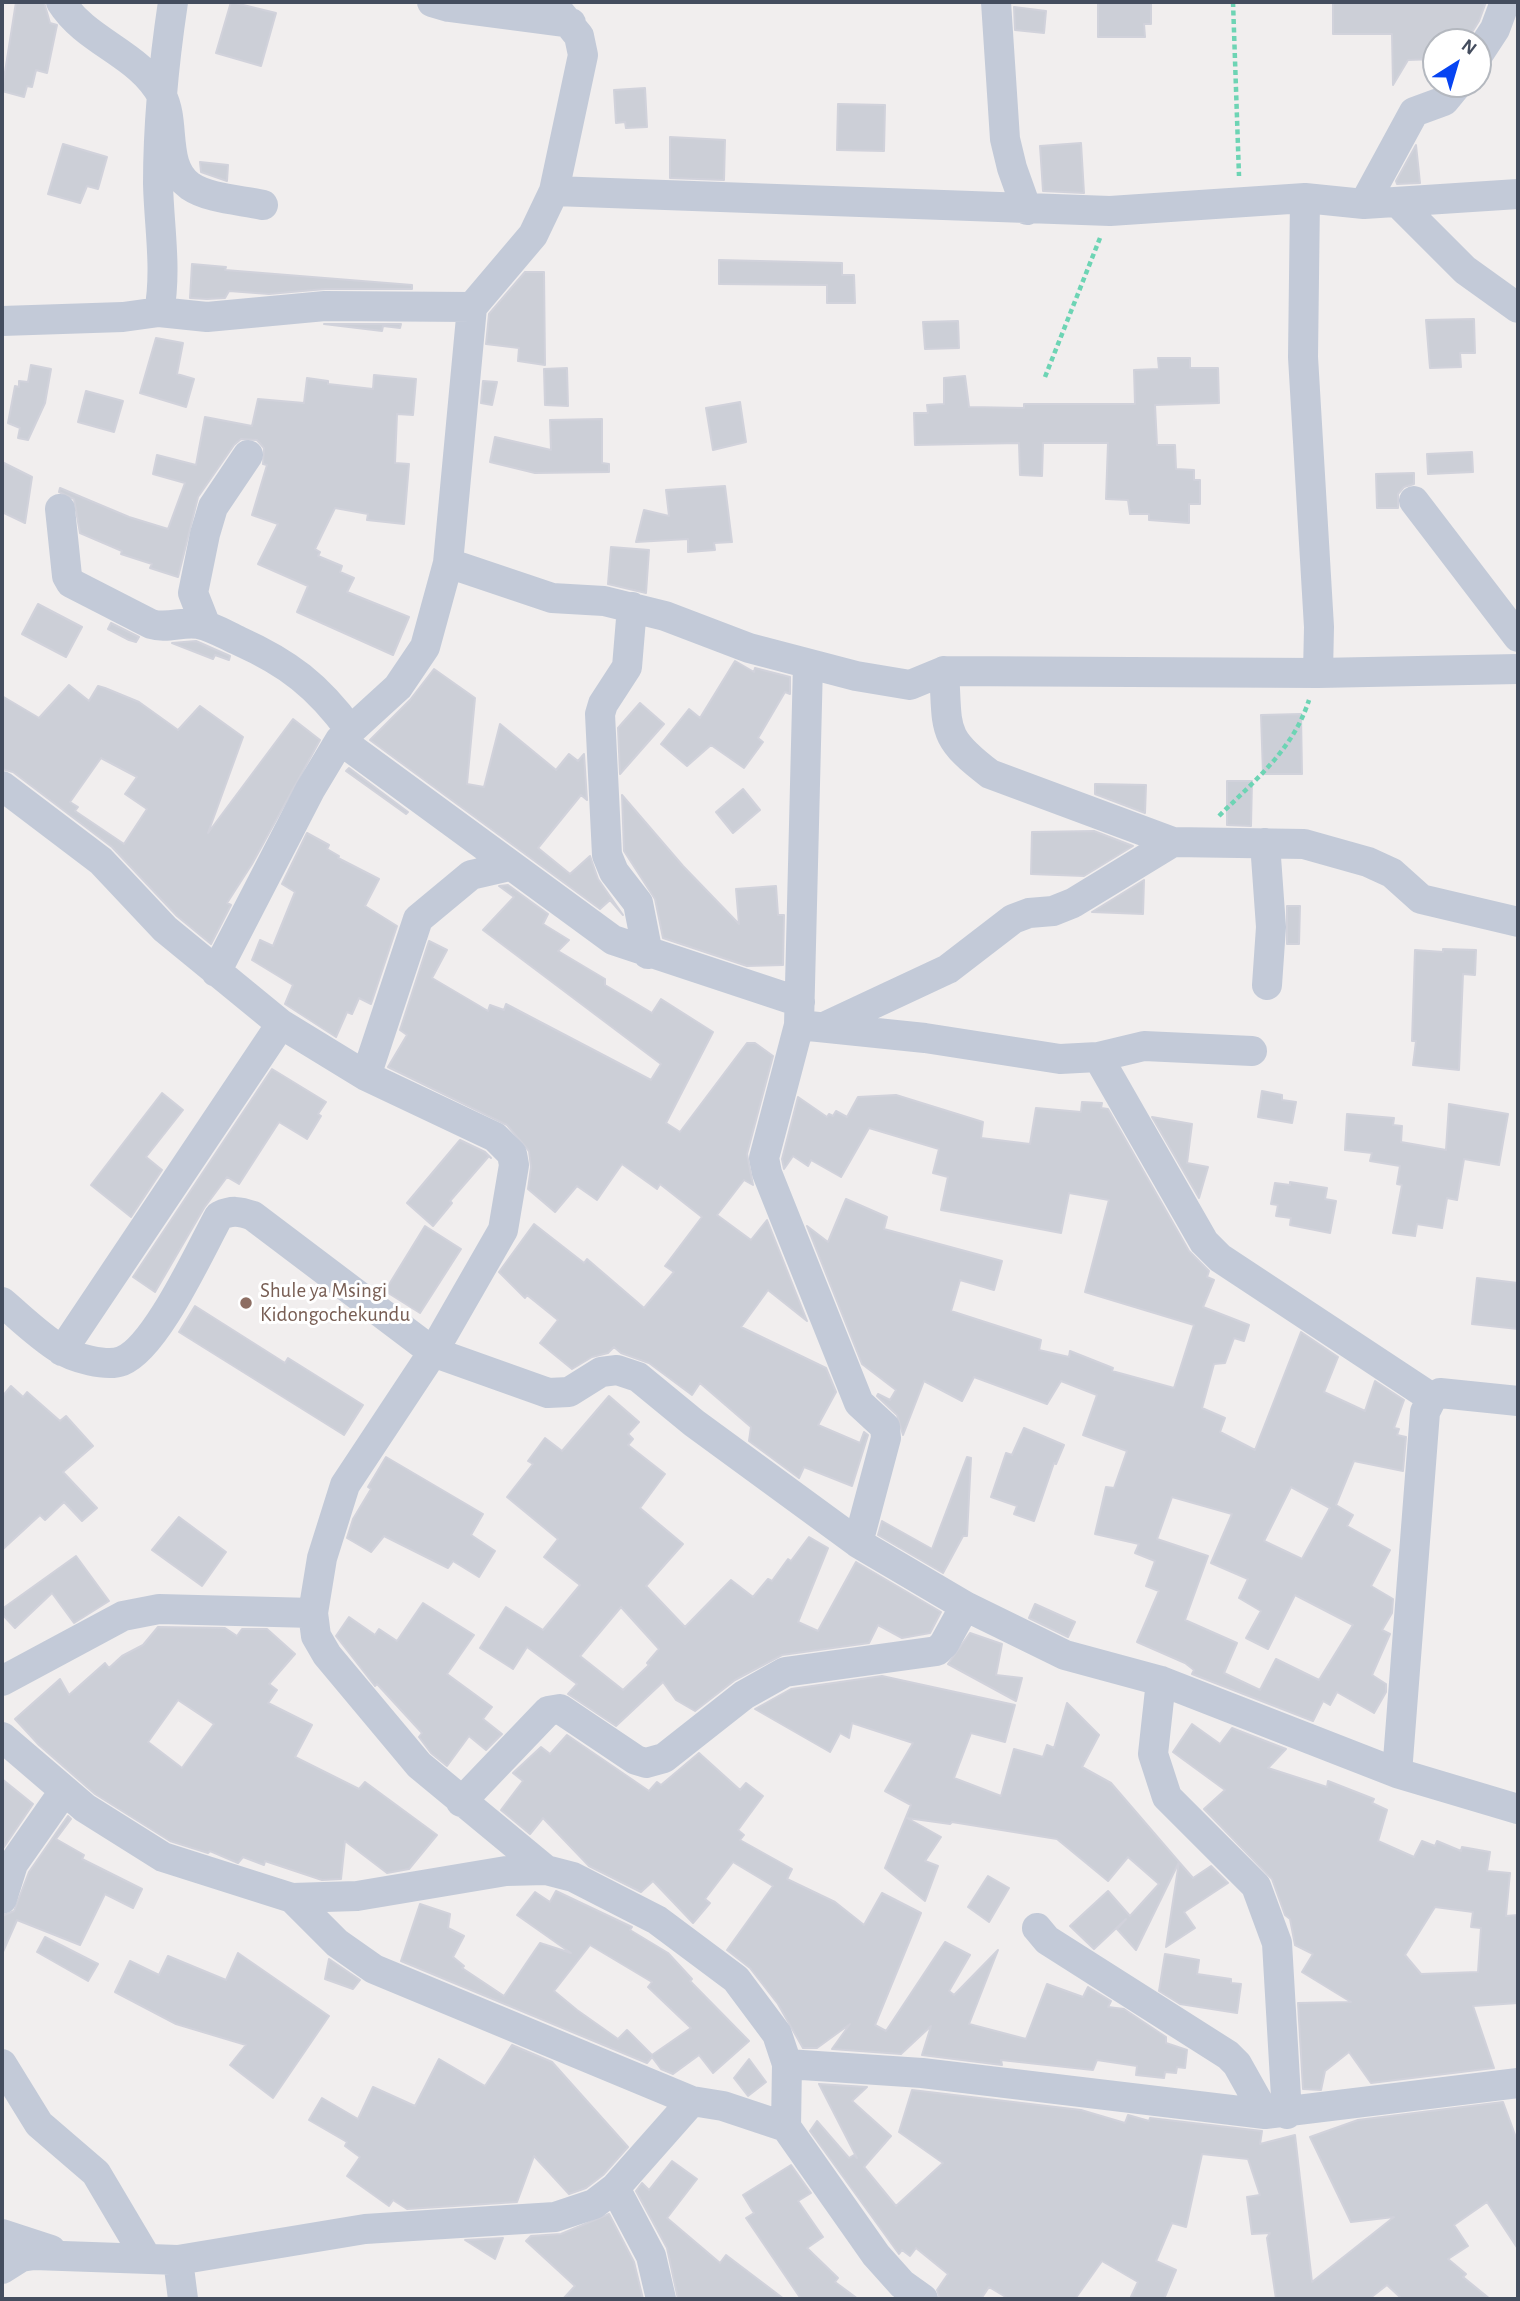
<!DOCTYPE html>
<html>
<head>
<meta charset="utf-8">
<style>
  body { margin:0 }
  #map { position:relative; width:1520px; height:2301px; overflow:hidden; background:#f1eeee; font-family:"Alegreya Sans",sans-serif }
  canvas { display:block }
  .frame { position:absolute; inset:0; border:4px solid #444d5e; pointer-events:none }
  .north { position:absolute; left:1422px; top:28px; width:70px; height:70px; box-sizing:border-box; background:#fff; border:2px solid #b4b8bf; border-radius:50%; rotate:37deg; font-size:19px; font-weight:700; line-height:28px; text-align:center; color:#444d5e }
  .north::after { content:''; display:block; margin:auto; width:24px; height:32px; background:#0744f2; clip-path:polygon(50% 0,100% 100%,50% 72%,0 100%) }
</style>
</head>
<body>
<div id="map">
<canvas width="1520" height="2301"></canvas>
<div class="frame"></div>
<div class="north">N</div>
</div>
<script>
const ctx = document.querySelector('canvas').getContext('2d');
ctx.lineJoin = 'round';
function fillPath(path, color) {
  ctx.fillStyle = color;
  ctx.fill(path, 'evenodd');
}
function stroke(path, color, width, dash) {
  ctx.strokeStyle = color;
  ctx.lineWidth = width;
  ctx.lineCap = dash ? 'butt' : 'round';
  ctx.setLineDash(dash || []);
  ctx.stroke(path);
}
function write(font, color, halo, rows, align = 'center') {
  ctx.font = font + ' "Alegreya Sans",sans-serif';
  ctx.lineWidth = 6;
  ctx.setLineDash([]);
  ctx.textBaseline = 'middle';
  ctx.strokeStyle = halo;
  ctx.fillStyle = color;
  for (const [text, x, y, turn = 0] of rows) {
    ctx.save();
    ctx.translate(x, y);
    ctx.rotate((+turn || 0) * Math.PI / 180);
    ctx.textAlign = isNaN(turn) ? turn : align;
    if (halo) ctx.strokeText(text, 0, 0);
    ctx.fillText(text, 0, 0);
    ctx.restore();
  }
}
const building = new Path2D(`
  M16,2H44L50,23L57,25L47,73L36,70L32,87L27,86L24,97L2,91Z
  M231,2L276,13L261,66L216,53Z
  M1098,2H1151V24H1144L1145,37H1098Z
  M1333,2H1486L1479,21L1466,42H1436V59L1408,60L1393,85L1392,34H1333Z
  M1014,7L1046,11L1044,33L1015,30Z
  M645,88L647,127L626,128L625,122L616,123L614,90Z
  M838,104L885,105L884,151L837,150Z
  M670,137L725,140L724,180L670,178Z
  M1081,143L1084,193L1043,191L1040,146Z
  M63,144L107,157L98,189L87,186L80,203L48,194Z
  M1416,145L1420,183L1397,184L1396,181Z
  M200,162L228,165L227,181L201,172Z
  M719,260L842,263V275H854L855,303H827V285L719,284Z
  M192,264L226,267L225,270L412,285V289H325L269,294L229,291L225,298L207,299L190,298Z
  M525,272H544L545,365L518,361L519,348L486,344L489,314Z
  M1474,319L1475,353H1460L1461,367L1430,368L1426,320Z
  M958,321L959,348L925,349L923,322Z
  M324,324H401L400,328L383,326L382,331Z
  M156,338L183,343L177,374L194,379L186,407L140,393Z
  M1158,358H1190V368H1218L1219,403L1155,405L1157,445H1175L1176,469L1194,470V480H1200V504H1189V523L1149,520V514H1130L1128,500L1106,499L1108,443H1043L1042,476L1020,475L1019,443L915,445L914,413H928L927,405L944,404V378L965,376L969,407L1024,408V404H1135L1134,370L1159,369Z
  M31,365L51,369L45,403L28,440L18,438L20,428L8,423L15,386L19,387V381L28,382Z
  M567,368L568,406L545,405L544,369Z
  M374,375L416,379L413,415L397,414L395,463L409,464L404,524L367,520L368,514L335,508L315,549L320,552L318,556L342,566L340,572L354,578L347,592L409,617L393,655L297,612L308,586L258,564L278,524L252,515L267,465L263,464L264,448L257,440L241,439L234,445L198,497L178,577L150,568L152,564L121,554L122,551L80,533L74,499L59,492L60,488L129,517L168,529L185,483L153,474L157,455L196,465L205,417L252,426L258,399L304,403L307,378L328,381V384L373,389Z
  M483,381L497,382L492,405L481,403Z
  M86,391L123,401L114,432L78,422Z
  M740,402L746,442L713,450L706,408Z
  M602,419V463L609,464V472L535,473L490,462L495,437L551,450L550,420Z
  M1472,452L1473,472L1428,474L1427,454Z
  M2,462L32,477L25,523L2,512Z
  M1414,473V484L1404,487L1398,494V508H1377L1376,474Z
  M725,486L732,542L714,543L715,550L688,552V539L636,542L644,510L669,516L666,490Z
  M611,547L649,550L646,593L608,584Z
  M38,604L82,627L66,657L22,634Z
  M111,623L139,637L136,642L129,640L108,629Z
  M196,641L230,656L229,660L215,655L213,659L172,643Z
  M735,661L754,672L755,668L790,677V694L785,692L758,738L763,742L744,768L711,745L687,766L661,744L689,709L700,718Z
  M434,669L475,698L467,784L484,787L500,724L556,770L569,754L578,761L584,754L587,800L581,795L538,848L570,874L590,856L598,879L623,915L610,900L600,909L370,740L410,700Z
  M69,685L89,701L98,686L105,688L139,702L178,730L200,706L243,737L208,833L293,719L320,740L252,864L227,903L231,905L211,944L177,916L112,847L13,772L2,769V696L39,718ZM101,758L137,777L125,794L147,809L124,844L75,811L78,807L70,802Z
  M640,703L664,724L620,774L618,728Z
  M1301,714L1302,774H1263L1261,715Z
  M349,768L408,812L406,814L346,771Z
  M1227,781H1252L1251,826L1227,825Z
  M1095,784L1146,785L1145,813L1095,794Z
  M743,789L760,810L733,833L716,812Z
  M622,795L683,866L739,924L736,889L776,886L778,915H784L783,965L747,966L663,938L655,899L624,851Z
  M1094,831L1133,846L1084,876L1031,874L1032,832Z
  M307,833L329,845L327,849L339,856L338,858L379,879L365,906L397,926L371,1004L359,998L352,1014L347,1012L336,1037L285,1004L293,985L252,960L260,940L273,946L295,892L282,884Z
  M1144,880L1143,914L1092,912Z
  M508,885L548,914L543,924L569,940L558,951L605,979V985L652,1013L661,999L713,1032L666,1123L680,1132L747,1043H755L773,1056L747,1154L753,1185L744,1180L717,1215L751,1240L767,1220L807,1321L768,1290L741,1327L826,1368L836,1392L818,1425L860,1443L864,1432L868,1435L852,1486L804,1467L799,1478L749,1441L751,1427L700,1383L692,1395L649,1363L621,1353L614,1347L608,1353L592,1357L572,1369L540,1343L558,1320L527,1295L525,1298L499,1272L534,1224L584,1263L587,1259L644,1308L674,1272L665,1266L702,1217L660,1184L657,1189L622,1164L597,1200L577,1186L555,1212L528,1189L531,1167L529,1151L507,1125L388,1067L407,1035L400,1030L429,941L447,950L432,978L488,1011L490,1005L504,1010L506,1004L651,1080L661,1064L483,930L514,897L499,886Z
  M1287,906H1300L1299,944H1287Z
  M1443,949L1476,950L1475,975L1463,974L1459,1070L1413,1065L1416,1041H1412L1415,950L1443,952Z
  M272,1069L326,1102L318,1114L321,1116L307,1139L279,1122L239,1184L227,1177L204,1208L155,1292L133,1277Z
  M1262,1091L1282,1095V1100L1296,1102L1292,1123L1258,1117Z
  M162,1093L183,1110L146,1157L162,1170L131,1217L91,1185Z
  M896,1095L983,1122L981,1138L1030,1144L1036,1108L1081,1112L1082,1102L1102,1103L1101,1108L1108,1109L1189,1251L1209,1271L1207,1277L1214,1280L1203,1307L1249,1325L1244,1341L1234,1338L1225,1363L1214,1364L1202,1408L1225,1418L1220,1432L1255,1450L1301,1332L1338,1357L1324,1392L1365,1411L1375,1381L1404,1400L1394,1428L1399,1429L1397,1435L1406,1437L1403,1471L1354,1461L1336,1505L1353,1515L1347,1526L1390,1550L1371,1586L1393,1599L1392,1613L1382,1630L1390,1634L1372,1675L1386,1684V1692L1374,1713L1337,1692L1330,1705L1323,1701L1313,1721L1192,1674L1194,1670L1185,1663L1137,1642L1159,1591L1146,1586L1155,1561L1135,1553L1139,1544L1095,1534L1106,1487L1114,1488L1127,1451L1083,1435L1097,1395L1061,1381L1047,1404L974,1377L962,1401L924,1381L903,1435L897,1415L877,1396L878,1394L890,1400L896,1390L862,1364L807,1226L828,1242L846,1199L887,1217L884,1229L1002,1261L994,1290L960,1280L951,1311L1041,1340L1039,1350L1069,1357L1070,1351L1113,1368L1112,1371L1174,1388L1194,1325L1085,1292L1109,1200L1069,1193L1061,1233L941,1210L948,1177L933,1173L939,1149L869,1128L841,1177L811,1160L808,1166L793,1156L784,1169L782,1159L798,1097L827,1117L829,1114L833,1116L836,1111L847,1117L858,1097ZM1291,1487L1330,1508L1302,1559L1264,1541ZM1172,1497L1232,1514L1211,1563L1248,1579L1239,1598L1261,1611L1246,1638L1268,1649L1295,1595L1353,1625L1319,1680L1276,1659L1260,1690L1224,1673L1237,1643L1185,1620L1208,1556L1157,1539Z
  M1449,1104L1508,1114L1499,1165L1464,1159L1457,1200L1447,1198L1442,1228L1417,1224L1415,1236L1393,1233L1402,1185L1397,1184L1400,1166L1370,1161L1372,1153L1345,1150L1347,1114L1394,1118L1393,1125L1402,1126L1401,1142L1446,1150Z
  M1152,1117L1192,1124L1187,1163L1208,1167L1199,1198Z
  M460,1140L485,1152L491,1158L489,1156L450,1201L452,1203L433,1226L407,1203Z
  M1290,1182L1327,1188L1325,1199L1336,1201L1330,1233L1290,1225L1291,1218L1276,1216L1278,1205L1271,1204L1275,1183L1290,1185Z
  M425,1226L461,1249L420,1313L385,1291Z
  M1477,1278L1518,1283V1329L1472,1324Z
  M195,1306L285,1363L288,1358L363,1405L344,1435L179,1332Z
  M11,1386L23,1397L27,1392L60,1421L66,1416L93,1446L63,1472L97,1508L82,1521L64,1502L45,1520L40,1515L2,1550V1397Z
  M609,1396L639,1422L628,1434L633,1439L628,1445L665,1474L640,1508L683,1544L646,1586L685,1627L731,1580L753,1597L768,1579L772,1581L788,1559L791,1561L809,1537L828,1548L798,1622L818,1631L856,1562L941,1612L930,1633L902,1638L878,1625L869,1643L782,1655L735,1680L695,1711L676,1700L663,1682L616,1726L568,1694L577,1684L527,1647L513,1669L480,1648L506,1607L543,1630L580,1585L544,1557L558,1539L507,1497L533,1464L528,1461L545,1438L562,1451ZM621,1607L659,1649L647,1663L649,1665L623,1690L580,1656Z
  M1024,1428L1064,1445L1056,1464L1054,1463L1034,1521L1014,1514L1017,1506L991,1497L1006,1453L1012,1455Z
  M386,1457L483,1514L471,1535L495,1551L479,1577L453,1561L448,1568L384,1536L371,1552L347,1538L353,1519L371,1489L368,1487Z
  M967,1457L971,1458L967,1536H963L943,1573L878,1535L882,1521L932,1549Z
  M179,1517L226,1552L202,1586L152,1550Z
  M76,1556L109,1601L74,1623L52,1593L15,1628L2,1614V1609Z
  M423,1603L474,1635L447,1674L492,1707L483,1719L502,1734L486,1750L469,1736L447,1766L431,1753L419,1737L422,1733L377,1684L375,1686L336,1636L349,1617L375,1635L379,1629L397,1641Z
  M1035,1604L1075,1622L1068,1637L1029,1618Z
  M158,1627L225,1628L237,1636L242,1629H267L295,1654L269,1684L277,1690L268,1703L312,1725L295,1757L359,1789L365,1782L437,1835L409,1869L387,1873L345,1841L341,1879L322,1880L265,1861L264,1865L243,1857L238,1863L210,1851L208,1853L170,1841L95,1794L39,1745L15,1719L60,1679L69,1695L105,1663L109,1668L122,1656L143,1645ZM178,1700L214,1724L182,1768L148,1742Z
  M970,1633L1002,1644L996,1675L1022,1678L1016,1701L948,1664Z
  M882,1676L1015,1705L1005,1742L971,1733L954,1778L1001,1796L1014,1749L1043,1757L1047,1745L1054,1748L1067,1703L1099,1735L1082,1767L1111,1783L1179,1862L1136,1950L1117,1929L1126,1919L1094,1949L1070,1926L1108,1891L1130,1916L1159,1884L1128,1857L1108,1881L1057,1839L952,1822L950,1824L907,1818L941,1837L925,1861L938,1866L925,1901L885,1868L911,1805L885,1791L913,1743L852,1723L849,1738L840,1733L830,1752L755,1709L791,1689Z
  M1192,1724L1220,1744L1232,1728L1286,1749L1268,1768L1327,1787L1328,1781L1374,1799L1372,1803L1387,1810L1378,1841L1414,1857L1422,1841L1435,1846L1437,1841L1461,1851L1462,1847L1490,1852L1487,1871L1510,1873L1506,1916L1518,1915V2003L1473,2006L1494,2068L1371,2083L1349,2052L1325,2071L1321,2090L1303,2089L1298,2003L1351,2002L1302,1972L1313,1954L1295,1945L1290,1919L1285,1915L1272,1879L1204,1809L1225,1790L1173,1752ZM1435,1907L1473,1912L1471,1927L1481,1928L1478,1972L1421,1974L1405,1955Z
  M567,1735L649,1791L657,1782L661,1785L699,1753L740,1790L746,1783L763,1796L738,1830L744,1835L740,1840L792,1869L787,1879L835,1902L864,1925L882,1893L921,1913L875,2025L886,2031L945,1942L970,1955L949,1991L954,1995L998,1950L969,2024L1026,2039L1047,1984L1083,1997L1088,1987L1111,2001L1108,2007L1124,2009L1166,2037V2043L1187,2050L1185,2068L1177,2067L1176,2073L1165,2072L1164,2078L1136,2075L1137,2066L1097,2060L1093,2070L1001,2060L1002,2065L922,2055L931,2026L901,2054L832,2049L850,2024L817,2048H803L778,2004L750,1968L727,1950L773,1886L733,1862L705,1899L710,1903L693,1923L653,1881L641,1892L589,1866L543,1818L530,1834L501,1810L523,1781L513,1773L541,1747L550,1754Z
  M2,1779L33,1804L2,1850Z
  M68,1816L71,1819L56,1839L84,1855L82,1859L142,1889L133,1908L105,1894L80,1945L17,1920L2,1954V1916L14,1911L29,1872Z
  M1179,1862L1193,1878L1211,1866L1228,1883L1184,1912L1195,1928L1166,1947Z
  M988,1876L1009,1888L989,1922L968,1907Z
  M556,1891L632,1927L630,1930L668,1953L692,1979L690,1981L749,2041L713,2073L699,2055L673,2074L661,2069L652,2057L647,2063L401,1961L420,1904L450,1914L448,1928L464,1936L453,1957L464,1966L462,1968L504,1996L540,1943L571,1953L517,1915L535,1892L550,1902ZM590,1945L652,1982L648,1987L691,2028L652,2055L627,2030L618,2039L577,2010L554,1991Z
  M45,1937L98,1964L88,1981L37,1952Z
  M238,1953L329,2016L273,2098L230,2065L246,2045L176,2024L115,1992L130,1961L159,1975L168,1956L226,1980Z
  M1165,1954L1199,1960L1197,1974L1231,1979V1983L1241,1984L1237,2013L1180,2004L1159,1991Z
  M329,1959L360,1980L353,1989L325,1979Z
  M512,2045L552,2062L628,2147L603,2175L586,2188L569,2194L534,2156L517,2202L407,2209L393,2200L389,2206L347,2176L360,2157L345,2146L347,2142L309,2120L322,2098L358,2119L373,2087L415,2106L439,2059L485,2086Z
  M749,2059L766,2082L748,2096L734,2078Z
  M819,2084L867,2087L852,2101L891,2136L864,2167L896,2206L943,2163L899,2132L912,2090L1081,2110L1125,2123L1128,2115L1149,2121L1150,2118L1262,2131L1260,2144L1295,2135L1312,2282L1394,2217L1351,2222L1310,2137L1358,2120L1503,2102L1518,2143V2249L1487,2202L1454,2225L1468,2246L1448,2259L1466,2274L1463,2277L1490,2299H1402L1387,2285L1369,2299H1276L1267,2238L1270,2233L1252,2234L1247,2197L1260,2195L1248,2159L1202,2154L1186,2227L1172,2223L1156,2261L1176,2270L1164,2299H1130L1138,2282L1102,2261L1075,2299H1009L989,2287L981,2299H940L937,2290L948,2274L916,2248L910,2256L902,2250L899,2254L810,2131L817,2121L849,2158L854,2155L857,2158Z
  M672,2161L697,2179L667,2218L720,2263L726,2255L784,2299H678L667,2248L636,2191L642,2183L649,2190Z
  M791,2165L811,2193L798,2201L823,2237L807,2248L838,2278L835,2282L858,2299H801L746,2218L754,2213L743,2195Z
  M609,2214L634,2262L643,2299H563L575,2286L526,2241L531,2236L561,2234Z
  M503,2238L495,2259L465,2240Z`);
fillPath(building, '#cccfd7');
stroke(building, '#d1d2db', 2);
stroke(new Path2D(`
  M1233,2L1239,176
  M1045,377L1100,238
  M1219,816C1255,780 1293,750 1309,700`), '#6dd4b4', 4.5, [5, 3.5]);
stroke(new Path2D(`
  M61,2C87,43 139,53 162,96C176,123 162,166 190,186C209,199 241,200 263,205
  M432,2L449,7L571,23
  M996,2L1005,139L1012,168L1027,210
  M1478,55L1495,29L1505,2
  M554,191L1110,211L1305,198L1364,204L1518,194
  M1305,198L1303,357L1319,627L1318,673
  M1398,203L1465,270L1518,308
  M1364,204L1414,112L1444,101L1458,84
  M159,312C167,270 159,226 158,184C158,123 164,62 173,2
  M2,321L123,317L159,312L207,317L325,306L472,307
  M1414,501L1518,637
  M60,509L67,576L71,583L151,624C167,629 183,621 199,624C213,627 226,635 239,641C288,663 318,686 350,730
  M448,563L552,598L604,601L665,616L749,648L856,676L910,685L944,671L1318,673L1518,669
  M632,607L627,667L603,704L600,714L607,855L614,872L638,903L648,954
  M206,626L193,593L205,534L213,507L248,455
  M808,664L799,1025L764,1158L767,1173L859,1403L885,1427L886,1438L858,1543
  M944,671C948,730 940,736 990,774L1173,842L1304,844L1368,862L1392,873L1421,899L1518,922
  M340,740L613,940L800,1002
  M2,786L101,861L165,929L281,1024L366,1076L495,1137L512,1154L514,1165L503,1230L433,1352L345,1485L322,1558L313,1613L316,1636L327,1655L419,1765L546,1870
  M1265,843L1271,927L1267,985
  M216,972L310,790L340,740L398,687L425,647L448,563L472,307L533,235L554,191L583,55L579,36L551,2
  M799,1025L925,1038L1060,1059L1098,1057L1144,1046L1252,1051
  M824,1027L948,969L1013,919L1029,913L1053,911L1073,903L1173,842
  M1098,1057L1204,1242L1220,1258L1432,1398
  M366,1076L418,919L471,875L510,866
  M2,1302C21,1318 39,1336 60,1349C73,1358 107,1367 122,1361C156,1348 200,1250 219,1216C232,1210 239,1211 253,1216L433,1352L548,1393L569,1392L601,1372L617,1370L638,1377L694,1423L858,1543L965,1606L1065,1655L1161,1681L1397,1773L1518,1809
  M62,1351L281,1024
  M2,1681L123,1616L159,1609L313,1613
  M1161,1681L1153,1754L1167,1797L1256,1886L1277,1943L1287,2114
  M2,1737L85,1808L163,1857L292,1898L357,1896L506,1871L546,1870L573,1877L657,1920L736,1979L777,2034L787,2064L786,2127L876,2255L902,2284L923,2299
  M1397,1773L1425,1412L1432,1398L1440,1393L1518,1401
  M461,1802L548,1711L560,1709L636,1760L646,1763L664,1758L744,1695L785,1672L937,1651L944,1644L965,1606
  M2,1870L13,1864L64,1791
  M292,1898L337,1943L374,1969L692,2101L723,2106L786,2127
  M2,1899L13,1864
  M1037,1928L1047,1940L1228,2055L1237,2064L1265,2114
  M2,2064L39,2124L96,2173L147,2259
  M787,2064L922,2073L1265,2114L1518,2083
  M615,2188L651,2256L661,2299
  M2,2234L51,2250
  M178,2260L183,2299
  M2,2269L21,2257L34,2255L178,2260L365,2229L555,2217L594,2204L615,2188L692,2101`), '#c3cad8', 30);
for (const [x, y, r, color] of [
  [246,1303,7,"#8d6e63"]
]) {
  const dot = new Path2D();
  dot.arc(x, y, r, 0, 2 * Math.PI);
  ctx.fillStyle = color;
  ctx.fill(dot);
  stroke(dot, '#fff', 2.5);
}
write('21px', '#785e54', '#fff', [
  ["Shule ya Msingi",260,1291],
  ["Kidongochekundu",260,1315]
], 'left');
</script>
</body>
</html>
